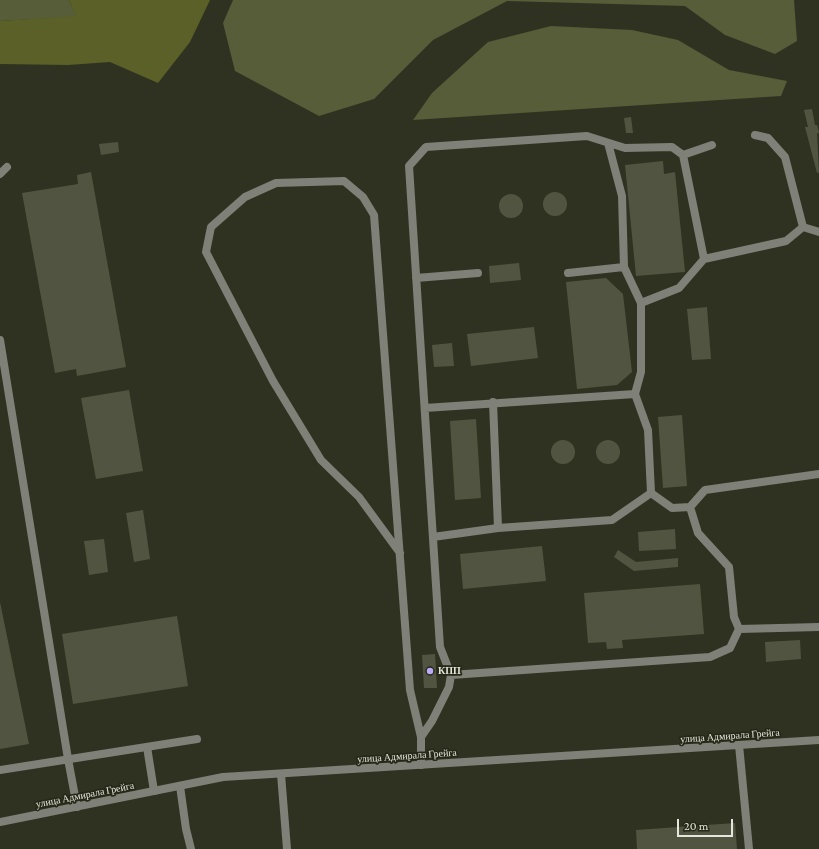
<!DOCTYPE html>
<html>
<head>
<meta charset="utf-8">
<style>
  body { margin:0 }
  #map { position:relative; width:819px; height:849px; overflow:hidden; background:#303221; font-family:"Crimson Pro",serif }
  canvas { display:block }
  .scale { position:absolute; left:677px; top:819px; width:56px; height:18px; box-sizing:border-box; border:2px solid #e5e7dc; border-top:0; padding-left:5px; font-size:12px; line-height:14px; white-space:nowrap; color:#e5e7dc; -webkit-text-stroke:3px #262818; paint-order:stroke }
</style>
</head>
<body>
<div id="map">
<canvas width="819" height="849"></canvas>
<div class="scale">20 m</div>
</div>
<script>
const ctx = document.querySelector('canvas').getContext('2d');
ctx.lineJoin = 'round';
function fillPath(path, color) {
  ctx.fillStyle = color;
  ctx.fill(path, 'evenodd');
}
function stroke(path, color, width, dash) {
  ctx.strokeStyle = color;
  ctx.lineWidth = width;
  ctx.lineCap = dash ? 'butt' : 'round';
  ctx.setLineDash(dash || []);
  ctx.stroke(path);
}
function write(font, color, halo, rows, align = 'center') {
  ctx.font = font + ' "Crimson Pro",serif';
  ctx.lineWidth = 3.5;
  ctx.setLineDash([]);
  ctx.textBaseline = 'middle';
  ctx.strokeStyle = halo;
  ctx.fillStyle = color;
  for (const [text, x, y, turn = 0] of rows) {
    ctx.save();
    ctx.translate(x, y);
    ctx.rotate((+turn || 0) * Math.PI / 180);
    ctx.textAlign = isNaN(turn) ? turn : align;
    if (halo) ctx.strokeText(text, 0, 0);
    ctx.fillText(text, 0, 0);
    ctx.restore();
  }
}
fillPath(new Path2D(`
  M0,0H69L77,17L0,21Z
  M233,0H794L797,41L775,54L725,35L685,6L507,1L433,40L374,99L319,116L235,71L223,23Z
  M551,26L632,30L678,40L729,70L787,81L781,96L413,120L432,93L488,42Z`), '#575c39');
fillPath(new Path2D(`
  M69,0H210L190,42L158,83L110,62L68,65L0,64V21L76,16Z`), '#5a6027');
fillPath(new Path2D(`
  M812,109L815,125H817L819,132L817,134L819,172L817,173L805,127H808L804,110Z
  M631,117L633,133H626L624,118Z
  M118,142L119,152L101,155L99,144Z
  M663,161L664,174L675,172L685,272L636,276L625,165Z
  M91,172L126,367L77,376L76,369L55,373L22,193L78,184L77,175Z
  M543 204a12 12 0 1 1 24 0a12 12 0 1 1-24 0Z
  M499 206a12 12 0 1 1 24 0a12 12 0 1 1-24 0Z
  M519,263L521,280L490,283L489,266Z
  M606,278L623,294L632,372L617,385L577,389L566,282Z
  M707,307L711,359L692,360L687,309Z
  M534,327L538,358L471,366L467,334Z
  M452,343L454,366L434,367L432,345Z
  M129,390L143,471L96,479L81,398Z
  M682,415L687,486L663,488L658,417Z
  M476,419L481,498L455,500L450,421Z
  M551 452a12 12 0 1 1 24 0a12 12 0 1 1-24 0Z
  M596 452a12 12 0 1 1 24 0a12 12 0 1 1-24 0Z
  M143,510L150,559L134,562L126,513Z
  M675,529L676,549L639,551L638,532Z
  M104,539L108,572L89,575L84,541Z
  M542,546L546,581L463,589L460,554Z
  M618,550L636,562L678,558V567L634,571L614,557Z
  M700,584L704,634L622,640L623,648L607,649L606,642L588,643L584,593Z
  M0,602L29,744L0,749Z
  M177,616L188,686L73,704L62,634Z
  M800,640L801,659L766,662L765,642Z
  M435,654L437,688H424L422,655Z
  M735,823L737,849H637L636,830Z`), '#525442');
stroke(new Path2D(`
  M608,143L622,196L624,267L641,303
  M683,155L704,259L786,241L803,227L785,157L768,138L755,135
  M0,174L7,167
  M803,227L819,232
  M568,273L624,267
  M416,278L478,273
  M0,340L68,759L77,807
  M493,402L498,528
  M425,408L635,394
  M651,493L672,508L690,507L698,533L729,567L734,617L739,629
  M690,507L705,490L819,474
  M433,537L498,528L612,520L651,493L648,430L635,394L641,372V303L679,288L704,259
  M400,553L359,497L321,460L273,381L206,252L211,227L245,197L276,183L344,181L363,197L374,215L410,690L421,737
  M451,675L710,657L730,648L739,629L819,627
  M739,745L749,849
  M147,747L154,791
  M421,765V737L432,721L449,687L451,675L440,647L409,166L426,147L587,136L625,148L672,147L683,155L712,145
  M0,770L197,739
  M281,774L287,849
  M180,786L186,829L191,849`), '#7f8078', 8);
stroke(new Path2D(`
  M0,822L223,777L819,740`), '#7f8078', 8);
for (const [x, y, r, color] of [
  [430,671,4,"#bbaaf6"]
]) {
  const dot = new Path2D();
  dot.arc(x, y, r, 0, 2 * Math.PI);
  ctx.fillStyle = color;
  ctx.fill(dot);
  stroke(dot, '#262818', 1.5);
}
write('bold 10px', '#e5e7dc', '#262818', [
  ["КПП",438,671]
], 'left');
write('10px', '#e5e7dc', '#262818', [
  ["улица Адмирала Грейга",730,736,-4],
  ["улица Адмирала Грейга",407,756,-4],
  ["улица Адмирала Грейга",85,795,-11]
]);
</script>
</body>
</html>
